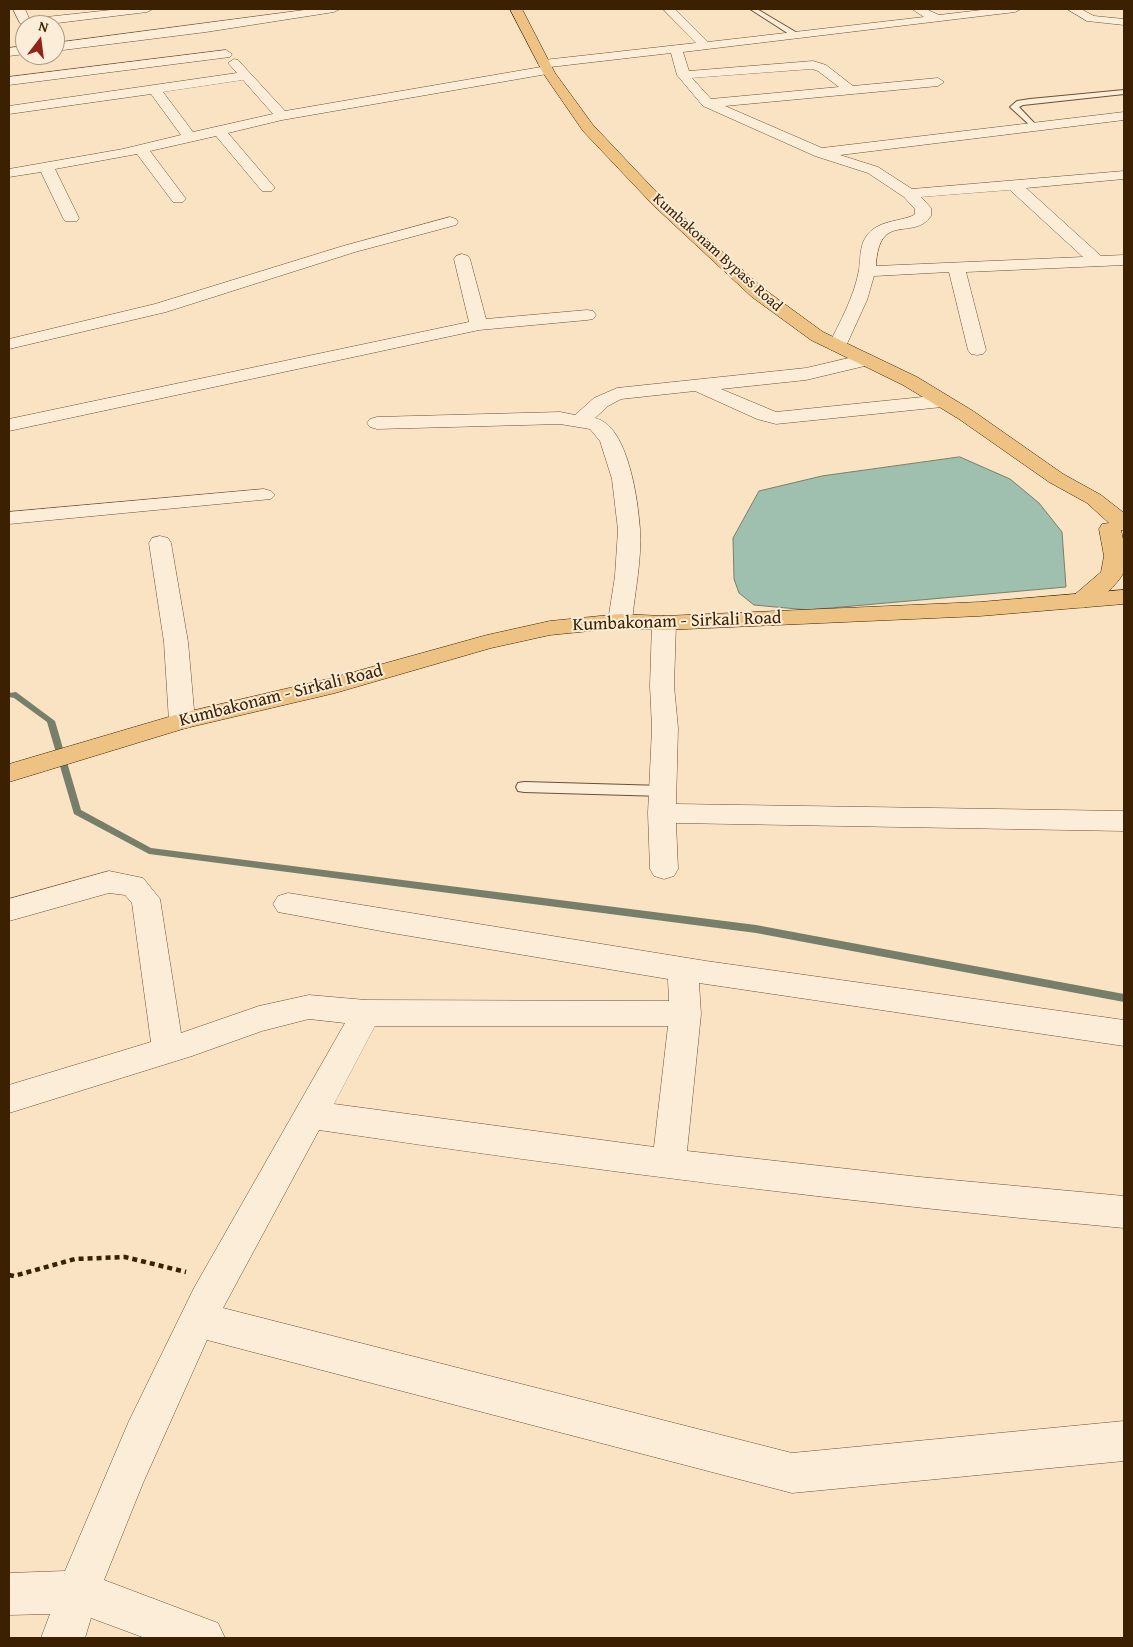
<!DOCTYPE html>
<html>
<head>
<meta charset="utf-8">
<style>
  body { margin:0 }
  #map { position:relative; width:1133px; height:1647px; overflow:hidden; background:#fae3c3; font-family:"Gentium Book Plus",serif }
  canvas { display:block }
  .frame { position:absolute; inset:0; border:10px solid #3b2002; pointer-events:none }
  .north { position:absolute; left:15px; top:15px; width:50px; height:50px; box-sizing:border-box; background:#fcedd8; border:1px solid #af9b82; border-radius:50%; rotate:15deg; font-size:14px; font-weight:700; line-height:20px; text-align:center; color:#3b2002 }
  .north::after { content:''; display:block; margin:auto; width:18px; height:22px; background:#8f2418; clip-path:polygon(50% 0,100% 100%,50% 72%,0 100%) }
</style>
</head>
<body>
<div id="map">
<canvas width="1133" height="1647"></canvas>
<div class="frame"></div>
<div class="north">N</div>
</div>
<script>
const ctx = document.querySelector('canvas').getContext('2d');
ctx.lineJoin = 'round';
function fillPath(path, color) {
  ctx.fillStyle = color;
  ctx.fill(path, 'evenodd');
}
function stroke(path, color, width, dash) {
  ctx.strokeStyle = color;
  ctx.lineWidth = width;
  ctx.lineCap = dash ? 'butt' : 'round';
  ctx.setLineDash(dash || []);
  ctx.stroke(path);
}
function write(font, color, halo, rows, align = 'center') {
  ctx.font = font + ' "Gentium Book Plus",serif';
  ctx.lineWidth = 4;
  ctx.setLineDash([]);
  ctx.textBaseline = 'middle';
  ctx.strokeStyle = halo;
  ctx.fillStyle = color;
  for (const [text, x, y, turn = 0] of rows) {
    ctx.save();
    ctx.translate(x, y);
    ctx.rotate((+turn || 0) * Math.PI / 180);
    ctx.textAlign = isNaN(turn) ? turn : align;
    if (halo) ctx.strokeText(text, 0, 0);
    ctx.fillText(text, 0, 0);
    ctx.restore();
  }
}
const water = new Path2D(`
  M960,457L1010,479L1039,503L1062,532L1066,587L808,610L754,605L739,593L734,579L733,538L759,491L822,476Z`);
fillPath(water, '#9fbfaf');
stroke(water, '#777f6a', 1);
fillPath(new Path2D(`
  M16,692L55,721L81,810L151,848L756,925L1124,994V1002L756,933L149,854L74,814L47,722L14,698L9,697V693Z`), '#777f6a');
const lane = new Path2D(`
  M750,9H757L799,34L792,36Z
  M1124,90V94L1023,105L1019,107L1038,127L1034,129L1010,107L1017,101L1030,99Z
  M524,782L663,786L669,787L671,791L669,795L663,796L524,792L518,791L516,787L518,783Z`);
const street = new Path2D(`
  M13,9H25L29,18H37L120,9H153L147,12L41,25L20,23Z
  M312,9H340L334,12L206,32L55,51V43Z
  M663,9H675L708,42L924,17L912,9H926L939,15L990,9H1021L1015,12L683,52L689,71L813,61L826,65L853,86L938,78L944,82L938,86L725,106L822,148L1124,112V120L840,155L878,167L912,189L1124,171V179L1026,188L1101,256L1124,255V265L966,272L986,350L983,354L977,355L971,354L968,350L949,272L874,276L867,300L846,346L843,350L837,351L831,350L828,346C840,322 854,297 859,270C861,255 859,241 872,230C883,221 899,221 912,216L915,214V209L904,197L868,173L815,156L703,106L677,75L671,53L550,67L553,70L547,74L282,120L228,133L275,188L272,191H262L216,136L150,151L186,199L183,202H173L137,154L55,169L79,218L77,221H65L63,218L41,172L9,177V169L123,149L181,135L151,94L9,114V106L237,73L228,63L234,59L238,60L285,111L541,67L538,64L544,60L696,43ZM812,69L818,71L839,87L711,99L692,78ZM243,80L273,114L193,132L163,92ZM1010,190L1083,257L876,266C879,210 913,242 931,216V208L921,197Z
  M1067,9H1081L1094,16L1124,19V25L1087,21Z
  M25,46V54L9,56V48Z
  M226,50L232,54L230,57L9,85V77Z
  M450,217L456,219L458,222L456,225L355,252L166,312L9,349V339L155,304L343,246Z
  M462,254L468,256L470,259L486,319L587,310L593,311L596,315L593,319L587,320L479,330L9,431V419L469,322L454,259L456,256Z
  M866,354L873,356L875,360L873,364L806,380L721,389L776,412L942,395L949,397L952,401L949,405L942,407L776,424L757,419L695,391L621,399L608,406L595,418C628,425 638,500 640,529C642,559 635,591 632,621L628,626L620,628L612,626L608,621L615,576L618,530L612,479L600,441L590,429L560,424L377,429L370,427L367,423L370,419L377,417L560,412L575,415L594,398L617,388L806,368Z
  M264,489L271,491L275,495L271,499L9,524V512Z
  M160,536L168,538L171,543L188,642L195,721L191,727L182,729L173,727L169,721L164,642L149,543L152,538Z
  M664,616L672,618L676,623L674,686L678,728L676,804L1124,811V831L676,823L678,869L674,876L664,879L654,876L650,869L648,813L652,728L650,686L652,623L656,618Z
  M109,871L143,878L160,899L181,1033L259,1006L309,995L366,1000L669,1001L668,979L392,933L278,912L273,904L278,896L288,893L706,961L1124,1020V1046L699,983L701,1014L687,1151L920,1177L1124,1196V1228C854,1203 587,1170 319,1130L223,1308L792,1453L1124,1421V1461L792,1493L207,1340L143,1483L104,1580L218,1623L225,1638H145L91,1618L85,1638H41L50,1614L9,1615V1573L65,1571L129,1421L194,1288L345,1023L309,1019L262,1031L192,1056L9,1113V1085L151,1042L132,903L125,895L109,893L9,921V899ZM375,1026H668L654,1147L334,1104Z`);
const primary = new Path2D(`
  M1124,590V604L980,616L664,630L620,628L550,635L491,648L335,693L186,728L9,782V764L182,713L332,678L487,635L550,621L620,614L664,616L980,602Z`);
const highway = new Path2D(`
  M510,9H522L555,73L593,125L664,200L764,289L823,332L917,377L973,411L1063,474L1101,495L1124,513V530H1121C1124,542 1126,557 1124,570C1123,580 1098,602 1088,606C1083,609 1078,607 1073,606L1069,601L1073,596L1101,572L1104,556L1099,529L1102,524L1109,523L1087,503L1049,482L959,419L903,385L811,340L752,297L654,206L583,131L543,73Z`);
stroke(lane, '#6b5132', 2);
stroke(street, '#6b5132', 1);
stroke(primary, '#3b2002', 1);
stroke(highway, '#3b2002', 1);
stroke(new Path2D(`
  M9,1275L14,1276L75,1259L125,1257L186,1272`), '#3b2002', 4.5, [5, 4]);
fillPath(lane, '#fcedd8');
fillPath(street, '#fcedd8');
fillPath(primary, '#edc282');
fillPath(highway, '#edc282');
write('15px', '#3b2002', '#fcedd8', [
  ["Kumbakonam Bypass Road",717,253,42]
]);
write('18px', '#3b2002', '#fcedd8', [
  ["Kumbakonam - Sirkali Road",677,622,-2],
  ["Kumbakonam - Sirkali Road",281,696,-14]
]);
</script>
</body>
</html>
